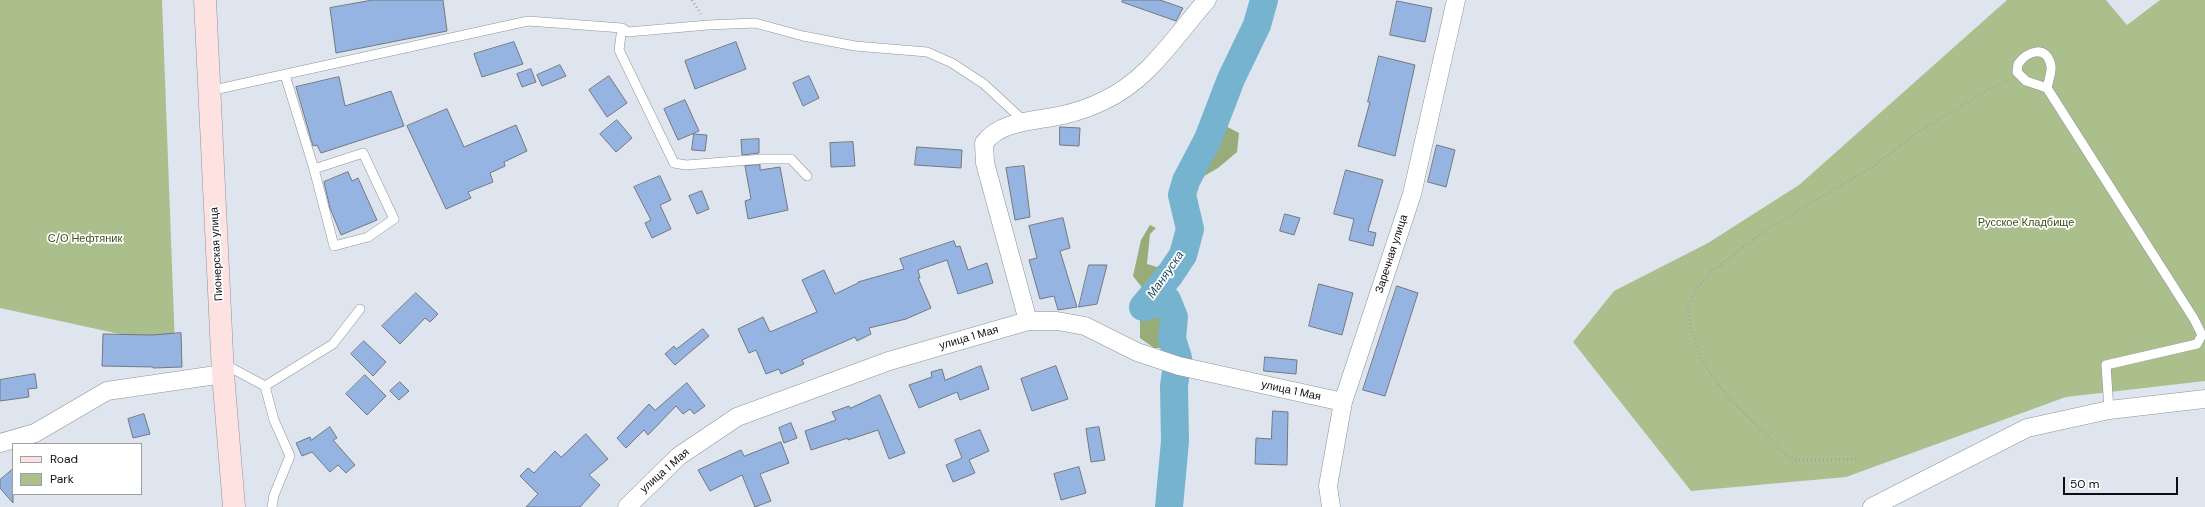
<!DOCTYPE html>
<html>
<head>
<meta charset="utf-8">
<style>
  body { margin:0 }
  #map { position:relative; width:2205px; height:507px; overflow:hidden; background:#dfe5ee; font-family:"DM Sans",sans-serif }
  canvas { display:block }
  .legend { position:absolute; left:12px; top:443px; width:130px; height:52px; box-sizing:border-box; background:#fff; border:1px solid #9e9fa0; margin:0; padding:5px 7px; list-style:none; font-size:12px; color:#0d0e11 }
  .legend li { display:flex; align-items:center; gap:8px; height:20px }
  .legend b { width:20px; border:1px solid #9e9fa0 }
  .scale { position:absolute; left:2063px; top:477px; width:115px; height:18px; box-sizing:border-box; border:2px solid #0d0e11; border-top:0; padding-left:5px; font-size:12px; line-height:14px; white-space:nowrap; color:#0d0e11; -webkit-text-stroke:3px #fff; paint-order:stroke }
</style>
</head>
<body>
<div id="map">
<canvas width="2205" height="507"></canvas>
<ul class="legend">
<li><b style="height:5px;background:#fde2e1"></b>Road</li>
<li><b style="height:11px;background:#abbf8d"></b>Park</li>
</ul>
<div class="scale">50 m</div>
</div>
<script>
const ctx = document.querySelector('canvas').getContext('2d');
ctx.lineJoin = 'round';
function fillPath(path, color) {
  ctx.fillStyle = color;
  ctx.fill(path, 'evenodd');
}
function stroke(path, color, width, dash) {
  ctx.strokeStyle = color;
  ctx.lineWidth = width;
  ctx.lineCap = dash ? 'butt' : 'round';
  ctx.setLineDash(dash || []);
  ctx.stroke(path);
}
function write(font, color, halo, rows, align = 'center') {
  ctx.font = font + ' "DM Sans",sans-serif';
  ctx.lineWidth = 3.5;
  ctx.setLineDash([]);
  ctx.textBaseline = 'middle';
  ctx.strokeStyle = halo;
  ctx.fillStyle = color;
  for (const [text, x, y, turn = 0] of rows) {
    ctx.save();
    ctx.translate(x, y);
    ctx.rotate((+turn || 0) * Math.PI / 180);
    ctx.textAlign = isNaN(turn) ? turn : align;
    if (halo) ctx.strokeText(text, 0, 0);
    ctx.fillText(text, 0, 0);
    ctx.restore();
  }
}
fillPath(new Path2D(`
  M0,0H162L175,346L0,308Z
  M2007,0H2106L2127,25L2160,0H2205V381L2066,397L1846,477L1691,491L1573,342L1614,291L1708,243L1799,185Z`), '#abbf8d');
fillPath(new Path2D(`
  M1210,118L1239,133L1237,152L1218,168L1204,176L1189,166C1192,144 1195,134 1210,118Z
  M1150,225L1156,228L1150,234L1147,264L1157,267L1171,255L1162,278L1151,295L1153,307L1162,299L1169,311L1166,348H1154L1140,338V310L1144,290L1133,276L1141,240Z`), '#97ac79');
stroke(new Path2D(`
  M1169,507L1175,441L1174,386L1178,358L1172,339L1174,317L1167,300L1143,307L1169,276L1183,255L1190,229L1182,195L1186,181L1208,139L1231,79L1257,25L1264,0`), '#76b3ce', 28);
const building = new Path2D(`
  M373,0H443L447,31L336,53L330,8Z
  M1123,0H1160L1183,8L1176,21L1122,2Z
  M1397,1L1432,8L1425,42L1390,35Z
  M514,42L523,64L482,77L474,54Z
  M736,42L746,69L695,89L685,61Z
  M1379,56L1415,65L1395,156L1358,146L1370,102H1368Z
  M560,65L566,76L542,86L537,75Z
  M531,69L536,82L522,87L517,74Z
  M609,76L627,103L607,117L589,90Z
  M809,76L819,98L803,106L793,83Z
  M339,77L345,106L391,91L404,126L321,153L317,145L313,146L296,87Z
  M685,100L699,131L678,140L664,109Z
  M447,109L464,147L516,125L527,151L504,162L505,166L490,173L493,182L468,192L471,198L446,209L407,126Z
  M617,120L632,138L616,152L600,134Z
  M1060,127L1080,128L1079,146L1060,145Z
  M694,134L707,135L705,151L692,150Z
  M759,139V153L742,155L741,140Z
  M853,142L855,166L831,167L830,143Z
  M1437,145L1455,150L1446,187L1428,182Z
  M917,147L962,150L961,168L915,165Z
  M760,165V170L780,167L788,210L748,219L745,201L751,199L745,166Z
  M1024,166L1030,217L1015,220L1006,168Z
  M1346,170L1383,180L1368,231L1376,233L1373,246L1349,240L1354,219L1334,214Z
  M348,172L352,181L358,178L377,220L341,235L330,208L324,182Z
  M660,176L671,200L660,205L671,229L652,238L645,223L651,220L634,187Z
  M702,191L709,209L697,214L689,196Z
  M1285,214L1300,218L1294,235L1280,231Z
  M1063,218L1070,248L1060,251L1077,307L1058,310L1054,296L1040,299L1029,260L1037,258L1029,226Z
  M954,241L956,247L960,246L968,270L987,263L993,283L958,294L947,260L918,270L920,278H918L931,308L906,319L869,328L871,334L857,341L855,337L802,360L804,364L781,374L779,369L766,374L756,350L749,353L738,329L763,317L770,332L817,312L802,280L824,270L835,294L858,283V282L904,269L900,259Z
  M1089,265H1107L1097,304L1079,307Z
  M1319,284L1353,293L1342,335L1309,326Z
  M1397,286L1418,293L1385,396L1363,390Z
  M416,293L438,314L430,322L425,318L400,344L382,326Z
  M703,329L709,336L675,365L665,354L674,346L676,349Z
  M181,333L182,367L153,368V367L102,366L103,334L152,335Z
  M364,341L386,362L373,376L351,354Z
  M1265,357L1297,360L1296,374L1264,371Z
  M981,366L989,389L960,400L957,392L919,408L909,385L932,377L931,372L942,369L945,380Z
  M1056,366L1068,399L1032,411L1021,379Z
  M35,374L37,388L28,389L29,397L0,401V380Z
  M365,375L386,396L367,415L346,394Z
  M400,382L409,391L399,400L390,391Z
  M687,383L705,406L694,414L690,409L683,414L676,406L648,435L644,430L626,448L617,438L649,404L655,410Z
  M880,395L905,453L889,459L878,430L848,440V438L811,450L805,431L836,420L832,412L849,406L850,408Z
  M1273,411L1288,412L1287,465L1255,464L1256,438L1271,439Z
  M144,414L150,434L133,438L128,419Z
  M791,423L797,438L784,443L779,428Z
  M330,427L337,438L333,440L355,465L346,473L338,465L330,472L312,452L302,456L296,443L310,437L311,440Z
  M1099,427L1105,460L1091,462L1086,429Z
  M980,430L989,451L969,460L975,473L953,482L946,465L962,458L955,440Z
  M586,434L608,459L589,475L600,485L580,507H526L538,494L520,476L528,468L534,473L555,451L561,457Z
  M781,442L789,463L760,474L771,501L755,507L742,475L710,491L698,470L741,450L744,456Z
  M1079,467L1086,493L1061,500L1054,474Z
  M13,469V503L0,488V480Z`);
fillPath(building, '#95b4e1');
stroke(building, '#737880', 1);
const lane = new Path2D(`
  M622,28L619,50L674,163L686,165L763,159H791L807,176
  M285,75L314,169L334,246L368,237L394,219L363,153L314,169
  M2047,88L2026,81L2017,72L2018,64C2027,51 2047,44 2051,66C2052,72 2048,82 2047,88L2194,319L2202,335L2197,344L2106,365L2109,410
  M209,91L528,21L622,28L628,32L708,25L755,23L803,36L855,46L927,52L952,63L984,84L1025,122
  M224,364L265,386L274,420L290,456L274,495L272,507
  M265,386L333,344L360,309`);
const street = new Path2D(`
  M1028,321L985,163L984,143C1001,120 1037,121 1063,115C1076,112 1091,107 1103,101C1148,81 1176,35 1207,0
  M0,443L35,433L107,391L223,374
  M627,507L679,456L737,417L889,361L1028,321H1057L1085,326L1137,352L1179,366L1343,402
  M1331,507L1328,486L1343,402L1412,194L1456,0
  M1872,507L2027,428L2109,410L2205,399`);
const secondary = new Path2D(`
  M205,0L223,374L234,507`);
stroke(lane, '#8d939b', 10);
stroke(street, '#8d939b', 19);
stroke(secondary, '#8d939b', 23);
stroke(new Path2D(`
  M692,0L701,14
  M1856,459L1798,460L1787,456L1727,396L1702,361L1691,329L1688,308L1696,289L1711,272L1766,230L1874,166L1921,130L1989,89L2009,81`), '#9fa4ab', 2.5, [1, 3]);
stroke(lane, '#fff', 9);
stroke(street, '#fff', 18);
stroke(secondary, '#fde2e1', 22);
write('11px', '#3b4e16', '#fff', [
  ["Русское Кладбище",2026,223],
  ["С/О Нефтяник",85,239]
]);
write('11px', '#0d0e11', '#fff', [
  ["Пионерская улица",217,254,-93],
  ["Заречная улица",1392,254,-72],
  ["улица 1 Мая",969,338,-16],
  ["улица 1 Мая",1291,391,12],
  ["улица 1 Мая",665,471,-41]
]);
write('italic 12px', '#205165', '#fff', [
  ["Маняуска",1166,275,-55]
]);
</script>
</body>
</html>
